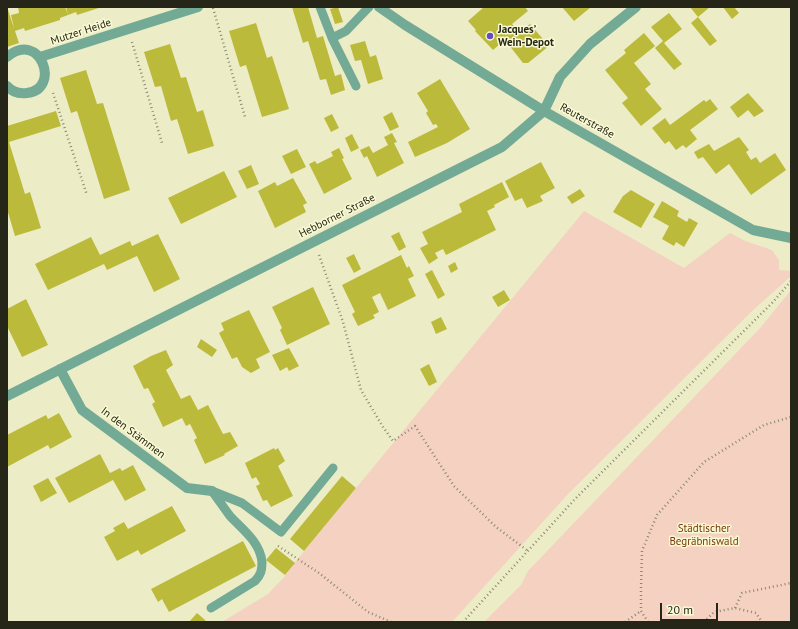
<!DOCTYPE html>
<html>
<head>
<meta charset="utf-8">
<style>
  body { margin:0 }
  #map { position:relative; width:798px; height:629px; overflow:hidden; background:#ecedc7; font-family:"PT Sans",sans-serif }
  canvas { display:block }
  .frame { position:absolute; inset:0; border:8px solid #262618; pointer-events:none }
  .scale { position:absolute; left:660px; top:603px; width:58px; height:18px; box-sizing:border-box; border:2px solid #262618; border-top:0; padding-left:5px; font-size:12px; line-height:14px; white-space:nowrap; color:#262618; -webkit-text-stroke:3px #f9fad4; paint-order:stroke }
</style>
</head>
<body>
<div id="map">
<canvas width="798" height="629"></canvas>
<div class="frame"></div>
<div class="scale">20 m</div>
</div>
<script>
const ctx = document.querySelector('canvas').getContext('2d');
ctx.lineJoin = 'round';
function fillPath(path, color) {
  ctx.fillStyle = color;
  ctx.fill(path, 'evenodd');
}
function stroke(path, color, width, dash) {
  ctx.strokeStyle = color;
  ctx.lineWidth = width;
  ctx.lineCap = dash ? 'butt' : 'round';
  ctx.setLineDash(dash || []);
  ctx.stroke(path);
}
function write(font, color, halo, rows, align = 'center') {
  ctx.font = font + ' "PT Sans",sans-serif';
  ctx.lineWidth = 3;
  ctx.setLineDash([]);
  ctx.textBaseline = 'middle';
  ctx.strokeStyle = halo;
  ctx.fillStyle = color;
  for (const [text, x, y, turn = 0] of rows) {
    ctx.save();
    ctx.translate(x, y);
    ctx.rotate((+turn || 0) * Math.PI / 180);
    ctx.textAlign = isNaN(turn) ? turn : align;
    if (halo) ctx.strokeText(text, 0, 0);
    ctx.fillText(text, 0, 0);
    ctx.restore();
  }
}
fillPath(new Path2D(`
  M584,211L684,268L730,233L745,241L772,250L779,260V270L791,271V276L751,312L570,492L452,622H222L268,594L285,576L296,561Z
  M791,290V622H484L521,585L528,571L761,327Z`), '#f4d1c0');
fillPath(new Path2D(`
  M7,7L14,28L11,15L19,13L18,7H65L68,15L60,18V20L25,31L24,28L15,31L19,43L7,47Z
  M66,7H102L77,15L76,12L68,15Z
  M292,7H308L317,38L323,36L335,76L341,74L345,90L331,95L326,79L320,80L308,41L303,43Z
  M338,7L343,22L335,24L330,9Z
  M484,7H525L528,11L512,24L519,32L530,24L549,46L528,63H523L505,40L493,50L475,31L476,30L468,21Z
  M562,7H591L574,21Z
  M690,7H710L698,17L717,41L710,46L691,23L698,17Z
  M723,7H734L739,13L732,19Z
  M669,13L682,29L664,43L682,64L674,70L655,48L663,41L651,27Z
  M256,23L267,58L272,56L289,109L262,117L246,65L240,67L229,31Z
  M644,33L655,46L634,63L651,84L645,89L662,109L641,126L622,103L628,98L605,70L626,53L624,50Z
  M365,41L370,57L376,55L383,79L368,84L361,60L355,61L350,45Z
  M170,44L181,78L186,77L197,112L203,110L214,146L188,154L177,119L171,121L161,86L155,87L144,52Z
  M86,70L97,104L103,103L130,190L104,199L77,111L71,113L60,78Z
  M440,79L470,129L447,143L415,157L408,142L438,127L436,124L433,125L426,113L428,111L417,93Z
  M748,93L764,111L754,117L748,110L738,118L730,107Z
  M710,99L718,109L690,130L697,139L686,148L683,145L676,150L669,141L665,144L652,128L665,118L670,125L704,100L706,102Z
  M56,111L61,126L9,142L25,194L30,192L41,228L15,236L7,209V126Z
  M392,112L399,127L390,131L383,117Z
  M332,114L339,128L331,132L324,118Z
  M392,133L397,142L394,143L404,163L377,177L367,156L364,158L360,150L369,146L373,153L388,145L384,137Z
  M352,134L359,148L351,152L345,138Z
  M739,137L749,150L746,152L751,160L756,157L760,163L775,153L786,170L751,195L729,164L716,174L703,157L698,159L694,152L709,144L714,151Z
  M339,148L344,158L342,159L352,179L324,194L309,164L315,161L317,164L333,156L331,152Z
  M297,149L306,167L291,174L282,156Z
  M541,162L555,188L540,196L543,201L527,208L522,198L515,201L505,181Z
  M251,165L259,184L247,189L238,171Z
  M224,171L237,197L181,224L168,198Z
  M293,178L307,203L303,205L306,212L275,228L258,191L275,182L277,186Z
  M502,182L509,197L494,205L495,207L487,211L496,230L446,255L443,249L435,253L438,258L429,264L420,248L428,244L422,232L462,212L459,204Z
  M580,189L585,196L572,204L567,197Z
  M631,190L655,204L641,228L613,212L623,196Z
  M662,201L679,211L677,216L687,222L689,218L698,223L684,247L676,242L674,246L662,239L669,226L653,217Z
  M399,232L406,247L399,251L391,236Z
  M158,234L180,279L154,292L137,256L107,270L104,264L48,290L35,264L91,237L100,255L130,241L132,246Z
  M354,254L361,269L354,273L346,258Z
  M401,255L407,268L409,266L414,276L408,279L416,296L388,310L380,293L372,297L379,312L373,315L375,318L358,326L352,314L355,312L342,285Z
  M455,262L458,269L451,273L448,266Z
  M432,270L445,295L438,299L425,274Z
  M313,287L330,324L287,345L280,330L282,328L272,307Z
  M504,290L510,300L498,307L492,297Z
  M26,299L48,345L22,357L7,326V309Z
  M249,310L270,352L256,359L260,368L251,373L242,367L237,357L232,359L219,333L224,330L221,323Z
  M441,317L447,329L436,334L431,322Z
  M201,339L217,350L212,357L197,347Z
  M289,348L299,366L289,371L287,367L280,371L272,355Z
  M166,350L173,365L166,370L181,399L190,395L198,410L208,405L223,434L230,432L238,446L224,454L225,455L205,464L194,440L197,438L190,424L186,426L182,418L163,427L152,404L155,402L148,388L144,389L133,366L151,356Z
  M429,364L437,382L429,386L420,369Z
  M59,413L72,437L50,449L48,445L7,467V435L46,415L48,419Z
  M274,448L275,450L278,448L285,461L278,466L293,496L271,507L267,500L263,501L256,486L260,484L256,477L252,479L245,463Z
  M100,454L110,473L120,468L122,471L133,465L146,490L125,501L113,480L69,503L55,478Z
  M342,476L356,488L304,551L290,539Z
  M48,478L57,493L41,502L33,486Z
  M172,506L186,531L141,555L138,550L117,561L104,537L115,531L113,528L124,522L128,529Z
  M243,541L256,566L169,612L162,599L158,602L151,589Z
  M276,548L295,563L285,575L266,560Z
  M197,613L204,619L207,622H189Z`), '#bcba3b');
stroke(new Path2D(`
  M213,8L245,117
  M132,42L162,143
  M53,93L87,195
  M319,255L343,322L361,390L383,427L393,441L415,426L454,486L496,527L528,551
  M278,546L319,573L368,612L391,622
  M735,608L742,593L791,583
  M463,622L576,498L773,302L791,281
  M625,622L641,611
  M648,622L641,611V589L642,551L657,515L704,462L764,425L791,417
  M704,622L714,612L735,608L756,613L762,622`), '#8a8a70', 2.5, [1, 3]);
stroke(new Path2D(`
  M320,7L332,38
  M356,86L332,38L346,31L369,7
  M212,491L242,503L281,532L333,468
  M211,608L255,581C261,575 262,570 262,562C260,542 243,530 230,516C224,508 218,499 212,491`), '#73aa95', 9);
stroke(new Path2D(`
  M379,7L405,25L544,111L753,230L791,238
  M7,57C40,29 62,89 27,93C19,94 12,92 7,86
  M40,57L198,7
  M60,369L82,410L187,488L212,491
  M7,396L502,147L544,111L560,77L590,44L636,7`), '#73aa95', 10);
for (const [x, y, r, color] of [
  [490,36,4,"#664bc4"]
]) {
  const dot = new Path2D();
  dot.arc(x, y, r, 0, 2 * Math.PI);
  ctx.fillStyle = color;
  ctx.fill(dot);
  stroke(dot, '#f9fad4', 1.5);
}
write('bold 11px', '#262618', '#f9fad4', [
  ["Jacques’",498,30],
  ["Wein-Depot",498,43]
], 'left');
write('11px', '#262618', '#f9fad4', [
  ["Mutzer Heide",81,32,-18],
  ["Reuterstraße",587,121,29],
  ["Hebborner Straße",337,216,-27],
  ["In den Stämmen",133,433,37]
]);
write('11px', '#78370c', '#f9fad4', [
  ["Städtischer",704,529],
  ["Begräbniswald",704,542]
]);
</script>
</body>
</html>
